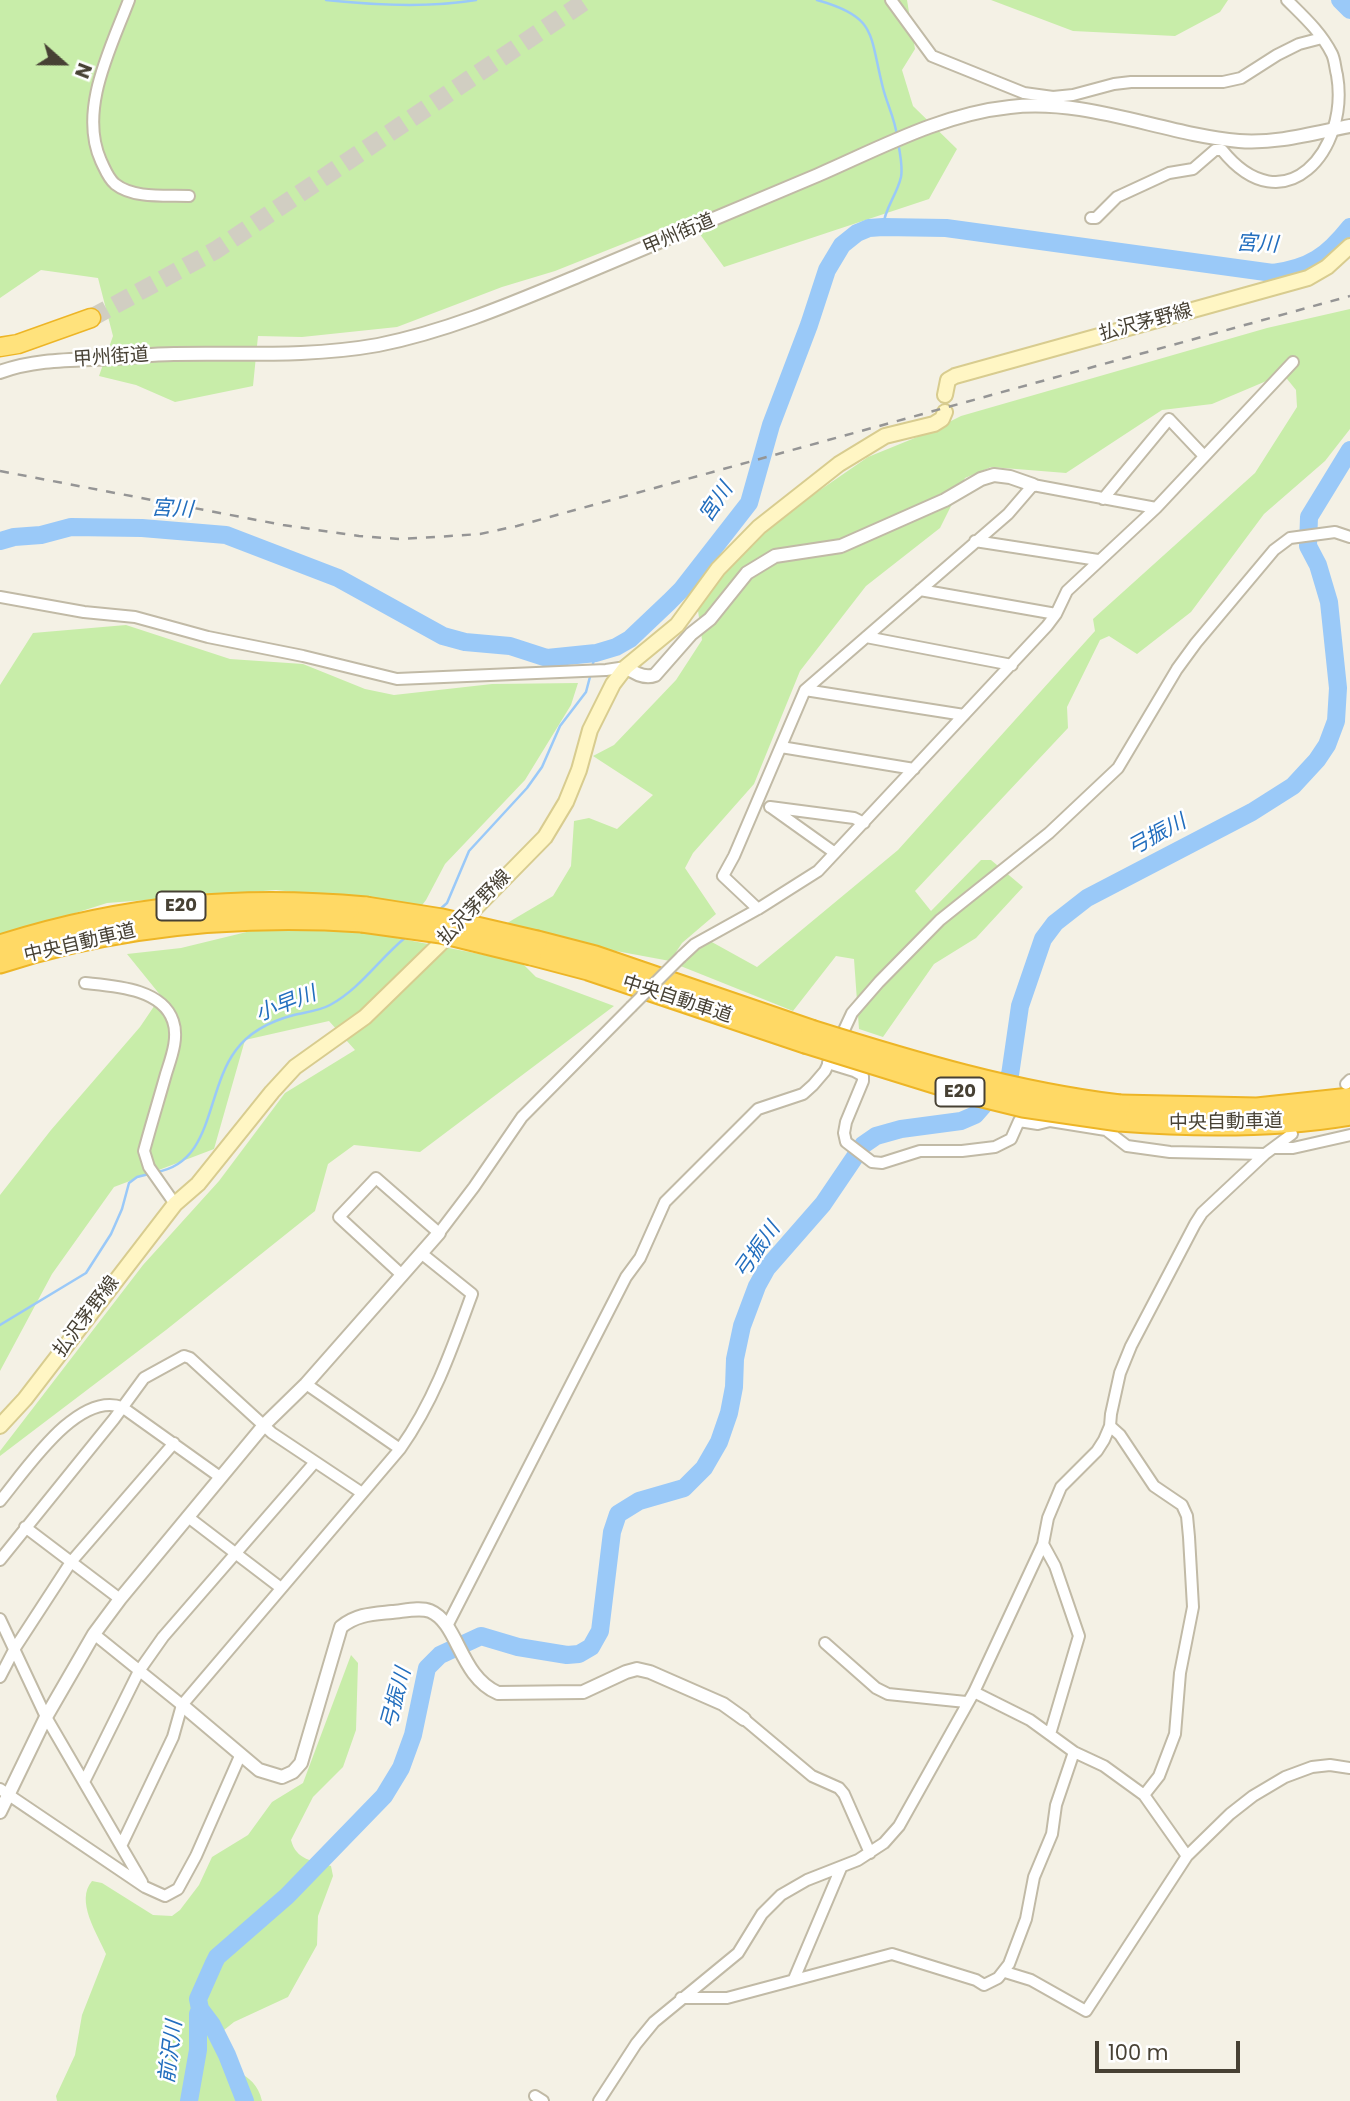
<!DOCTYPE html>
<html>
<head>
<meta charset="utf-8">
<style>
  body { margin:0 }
  #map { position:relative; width:1350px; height:2101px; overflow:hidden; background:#f4f1e5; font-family:Poppins,sans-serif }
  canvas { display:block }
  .north { position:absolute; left:28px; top:28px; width:70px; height:70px; -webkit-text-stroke:5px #fff; paint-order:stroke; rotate:111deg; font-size:19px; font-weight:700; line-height:28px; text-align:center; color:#474134 }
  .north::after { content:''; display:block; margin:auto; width:24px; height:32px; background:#474134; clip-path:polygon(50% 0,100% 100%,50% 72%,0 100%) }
  .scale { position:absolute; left:1095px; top:2041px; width:145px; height:32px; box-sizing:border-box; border:4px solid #474134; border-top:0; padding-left:9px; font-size:21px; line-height:24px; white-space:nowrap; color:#474134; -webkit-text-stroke:5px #fff; paint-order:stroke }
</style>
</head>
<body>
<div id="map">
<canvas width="1350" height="2101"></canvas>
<div class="north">N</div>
<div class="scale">100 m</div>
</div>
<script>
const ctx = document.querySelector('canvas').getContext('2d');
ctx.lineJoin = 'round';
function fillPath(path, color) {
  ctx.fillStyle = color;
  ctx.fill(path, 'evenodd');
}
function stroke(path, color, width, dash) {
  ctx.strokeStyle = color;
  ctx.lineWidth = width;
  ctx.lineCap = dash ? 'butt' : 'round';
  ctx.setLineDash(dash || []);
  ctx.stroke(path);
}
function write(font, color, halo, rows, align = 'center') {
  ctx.font = font + ' Poppins,"Noto Sans JP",sans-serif';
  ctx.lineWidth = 5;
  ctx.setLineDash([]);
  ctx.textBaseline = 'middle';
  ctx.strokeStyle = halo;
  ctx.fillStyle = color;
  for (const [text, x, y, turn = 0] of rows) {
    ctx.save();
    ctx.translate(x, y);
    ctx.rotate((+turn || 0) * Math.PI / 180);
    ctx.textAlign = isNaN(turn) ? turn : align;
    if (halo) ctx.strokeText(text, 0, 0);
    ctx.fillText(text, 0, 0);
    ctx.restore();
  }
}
fillPath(new Path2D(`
  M0,0H907L915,49L902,70L913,106L957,149L929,199L724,267L688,218L555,271L502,287L397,327L302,337L258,336L253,386L175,402L136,385L99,376L113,336L98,278L41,270L0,298Z
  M991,0H1228L1220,12L1175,36L1073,31Z
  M1350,309V429L1325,461L1264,514L1191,612L1137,654L1109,636L1100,640L1067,707L1068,728L915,891L931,911L981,860H991L1023,887L976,938L934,964L883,1037L859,1029L854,959L836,956L793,1011L678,965L710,941L757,967L898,850L1095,631L1093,619L1255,473L1297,407L1296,390L1283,374L1212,404L1162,410L1066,473L991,467L965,478L940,528L866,586L800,671L754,784L693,853L685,868L716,914L682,943L670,961L497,929L553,896L571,866L574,821L589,818L617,829L653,795L593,756L614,745L676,680L702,640L697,603L765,528L868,457L927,433L961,416L1267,328Z
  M126,625L230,659L303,664L365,689L394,695L492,684L578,683L571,705L525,780L445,864L426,900L397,938L521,962L536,977L614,1006L420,1152L354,1145L328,1164L315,1211L166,1330L0,1456V1451L143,1265L219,1181L285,1093L355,1050L329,1021L245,1040L214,1149L114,1187L52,1274L0,1371V1195L51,1130L140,1027L161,996L127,954L181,948L263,928L346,930L367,933L375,901L276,890L107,903L0,937V685L33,633Z
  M351,1655L358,1663L356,1730L343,1767L313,1797L291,1840C296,1860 313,1861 331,1866L333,1876L318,1916L317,1945L288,1997L234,2022L219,2034L214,2042C222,2077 255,2067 262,2101H57L56,2096L75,2055L82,2015L106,1954C97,1933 75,1901 92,1881L102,1883L153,1915L172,1916L180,1910L199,1885L212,1857L248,1835L272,1802L303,1783Z`), '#c8eda9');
stroke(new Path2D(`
  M326,0C373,5 429,8 476,0
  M817,0C878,17 869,34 883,88C887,104 895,119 897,136
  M883,227C884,209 897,195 901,177C903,166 900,154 898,142
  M592,667L596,653
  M438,911L447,903L469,851L527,788L542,767L560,726L586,692L591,673
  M156,1172C214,1163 205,1091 236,1050C250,1031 271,1021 294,1015C306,1012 319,1011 330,1005C360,989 380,958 406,937
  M0,1325L86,1273L111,1234L122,1209L129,1183L137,1177L149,1174`), '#9ac9f8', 2.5);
stroke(new Path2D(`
  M1340,0L1350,10
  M0,541L14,537L41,535L71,527L142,528L226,535L338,578L443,636L465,642L510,646L547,658L596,653L616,647L630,639L669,602L682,589L749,503L771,425L809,325L827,270L842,245L857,233L869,228L883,227L946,228L1273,273C1310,268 1327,256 1350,227
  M189,2101L198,2050V2014L200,2009
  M245,2101L227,2055L212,2025L200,2009L198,1999L214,1963L217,1957L287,1896L384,1796L401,1768L413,1735L427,1668L440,1655L481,1636L518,1647L567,1655L579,1654L591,1647L600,1631L612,1532L618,1514L639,1501L684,1488L704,1468L719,1442L729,1413L734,1387L735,1359L742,1326L757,1286L767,1268L823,1204L863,1145L876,1136L901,1129L961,1121L975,1115L1010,1075L1020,1006L1043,939L1055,923L1087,898L1252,812L1293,786L1317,760L1327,745L1336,721L1338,688L1329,602L1318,565L1308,546L1309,517L1350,450`), '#9ac9f8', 18);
stroke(new Path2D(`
  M91,318L216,250L587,0`), '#d1cec2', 18, [18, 9]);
const minor = new Path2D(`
  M129,0C111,48 78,110 101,161C105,169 108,178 115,184C134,199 166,195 189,196
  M891,0L932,56L1024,93L1053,97L1073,95L1114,84L1131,82H1223L1241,78L1277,55L1299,44L1322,38
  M1091,218H1096L1117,197L1169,173L1193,169L1215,150H1222C1284,227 1350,150 1337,75C1335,68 1335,60 1332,54C1321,32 1303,16 1287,0
  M1103,499L1169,419L1204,456
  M975,541L1098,560
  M920,590L1056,614
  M0,597L84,612L135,617L208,637L303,656L397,679L606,670L626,667
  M866,637L1012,665
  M805,690L964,715
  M781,747L914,769
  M770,807L854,818L864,823
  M772,808L835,853
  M758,909L723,876L734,856L805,690L1008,514L1033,485L1156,508
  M681,957L695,944L758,909L818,871L1047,626L1056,614L1067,591L1156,508L1293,362
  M85,983C113,986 162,988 173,1021C179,1038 171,1058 166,1074C159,1099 151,1125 144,1151L149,1167L175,1204
  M828,1063L854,1071L863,1076V1081L846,1122L844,1133L846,1142L872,1162L882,1163L920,1151H962L995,1147L1011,1139L1019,1121L1038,1124L1050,1121L1106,1130L1127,1146L1170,1152L1265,1154
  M1346,1084L1350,1080
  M1276,1148H1293L1350,1135
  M402,1275L339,1217L376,1178L439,1233L474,1187L522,1117L631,1007
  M306,1384L400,1449
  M1110,1426L1120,1435L1154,1486L1182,1505L1187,1516L1189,1537L1193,1607L1180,1673L1175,1734L1159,1776L1144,1795
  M0,1501C26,1470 77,1391 122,1407L220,1477
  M188,1517L281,1588
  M25,1527L120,1599
  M1043,1544L1055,1566L1079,1636L1050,1734
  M0,1560L114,1419L144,1378L184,1356L190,1358L272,1433L362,1493
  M0,1619L46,1717L142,1882
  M447,1626L626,1277L640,1258L665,1202L758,1109L803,1094L813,1085L825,1071L852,1013L879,982L940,920L1049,833L1118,768L1177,669L1196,643L1274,550L1290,538L1335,532L1350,537
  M94,1634L182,1705
  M825,1643L876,1688L888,1694L966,1702
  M0,1677L15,1648L71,1562L174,1443
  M974,1692L1030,1720L1074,1752L1104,1766L1144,1795L1187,1856
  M744,1719L812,1776L839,1788L844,1794L870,1853
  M84,1782L139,1671L163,1637L315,1462
  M0,1789L145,1887L165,1896L178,1889L196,1856L240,1756
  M121,1846L173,1737L182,1705L400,1449C434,1401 452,1349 472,1294L421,1253
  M1005,1972L1031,1980L1086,2011L1187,1856L1230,1814L1253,1796L1285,1777L1312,1767L1330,1765L1350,1768
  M794,1979L841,1868
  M681,1998H727L892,1954L976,1980L984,1985L998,1978L1009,1964L1026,1919L1034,1877L1052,1834L1056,1805L1074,1752
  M535,2096L543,2101
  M599,2101L636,2044L654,2022L738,1953L762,1914L781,1895L807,1880L858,1860L884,1843L899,1826L974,1692L1043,1544L1048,1518L1061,1487L1097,1451L1104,1440L1110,1426L1111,1414L1120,1373L1131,1346L1195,1224L1202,1213L1265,1154L1292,1134`);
const tertiary = new Path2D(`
  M0,372C35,359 74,360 111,358C132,357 153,354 174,354C243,353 311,357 378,345C448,331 513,303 578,276C658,243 738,209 818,175C880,148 942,114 1010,107C1088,98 1162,134 1239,141C1276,144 1314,133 1350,126
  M626,667C634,673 645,679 655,675L691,634L710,619L747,573L775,556L841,546L945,500L981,479L994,475L1010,477L1033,485
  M182,1705L259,1770L282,1777L293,1772L301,1763L341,1627C357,1614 373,1614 392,1612C404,1611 420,1607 430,1611C459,1623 459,1676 498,1693L583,1692L626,1672L637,1669L650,1672L723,1704L744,1719
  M0,1812L46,1717L94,1634L120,1599L265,1424L306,1384L439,1233`);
const secondary = new Path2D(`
  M945,395L948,380L955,376L1308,278L1327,267L1350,246
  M0,1426L25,1399L175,1204L198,1184L272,1092L295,1067L365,1017L439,945L545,837L566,802L579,770L590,730L613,684L626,667L677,625L718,569L759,527L839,464L885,436L934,424L942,419L945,412`);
const trunk = new Path2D(`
  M0,347L18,344L91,318`);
const motorway = new Path2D(`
  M537,941L595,956L811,1030
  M0,945C122,906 239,895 366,907
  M531,955L588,970L805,1043
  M0,963C118,925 239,914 362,922
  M1120,1105L1257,1108L1350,1098
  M1119,1121C1196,1127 1274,1128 1350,1115`);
stroke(minor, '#c1baa6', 14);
stroke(tertiary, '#c1baa6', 16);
stroke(secondary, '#d8cc8f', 18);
stroke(trunk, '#edb526', 21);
stroke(motorway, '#edb526', 23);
stroke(minor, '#fff', 10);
stroke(tertiary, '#fff', 12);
stroke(secondary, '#fff6c4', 14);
stroke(trunk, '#ffe27c', 18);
stroke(motorway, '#ffd965', 19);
stroke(new Path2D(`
  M0,471L283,525L359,536L399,539L436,537L480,534L517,526L1350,296`), '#959595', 2.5, [9, 9]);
const minorBridge = new Path2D(`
  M631,1007L681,957`);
const motorwayBridge = new Path2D(`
  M366,907L442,919L537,941
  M362,922L441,933L531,955
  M811,1030C913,1062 1013,1092 1120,1105
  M805,1043L966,1093L1023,1107L1119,1121`);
stroke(minorBridge, '#c1baa6', 14, []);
stroke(motorwayBridge, '#edb526', 23, []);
stroke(minorBridge, '#fff', 10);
stroke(motorwayBridge, '#ffd965', 19);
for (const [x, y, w] of [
  [181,906,49],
  [960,1092,49]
]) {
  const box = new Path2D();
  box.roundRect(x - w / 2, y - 14.5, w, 29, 5);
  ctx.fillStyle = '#fff';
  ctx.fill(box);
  stroke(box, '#474134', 2);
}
write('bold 18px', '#474134', null, [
  ["E20",181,906],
  ["E20",960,1092]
]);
write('19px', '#474134', '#fff', [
  ["甲州街道",679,235,-23],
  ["払沢茅野線",1146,323,-15],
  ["甲州街道",111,358,-4],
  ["払沢茅野線",475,908,-46],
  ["中央自動車道",80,944,-13],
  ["中央自動車道",677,1000,18],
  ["中央自動車道",1226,1123,-1],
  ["払沢茅野線",87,1317,-53]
]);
write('italic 21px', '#226ebe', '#fff', [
  ["宮川",1257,245,3],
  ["宮川",717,503,-56],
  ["宮川",172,510,3],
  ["弓振川",1157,836,-28],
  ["小早川",286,1005,-21],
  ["弓振川",758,1251,-55],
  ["弓振川",397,1699,-75],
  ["前沢川",172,2052,-83]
]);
</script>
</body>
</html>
